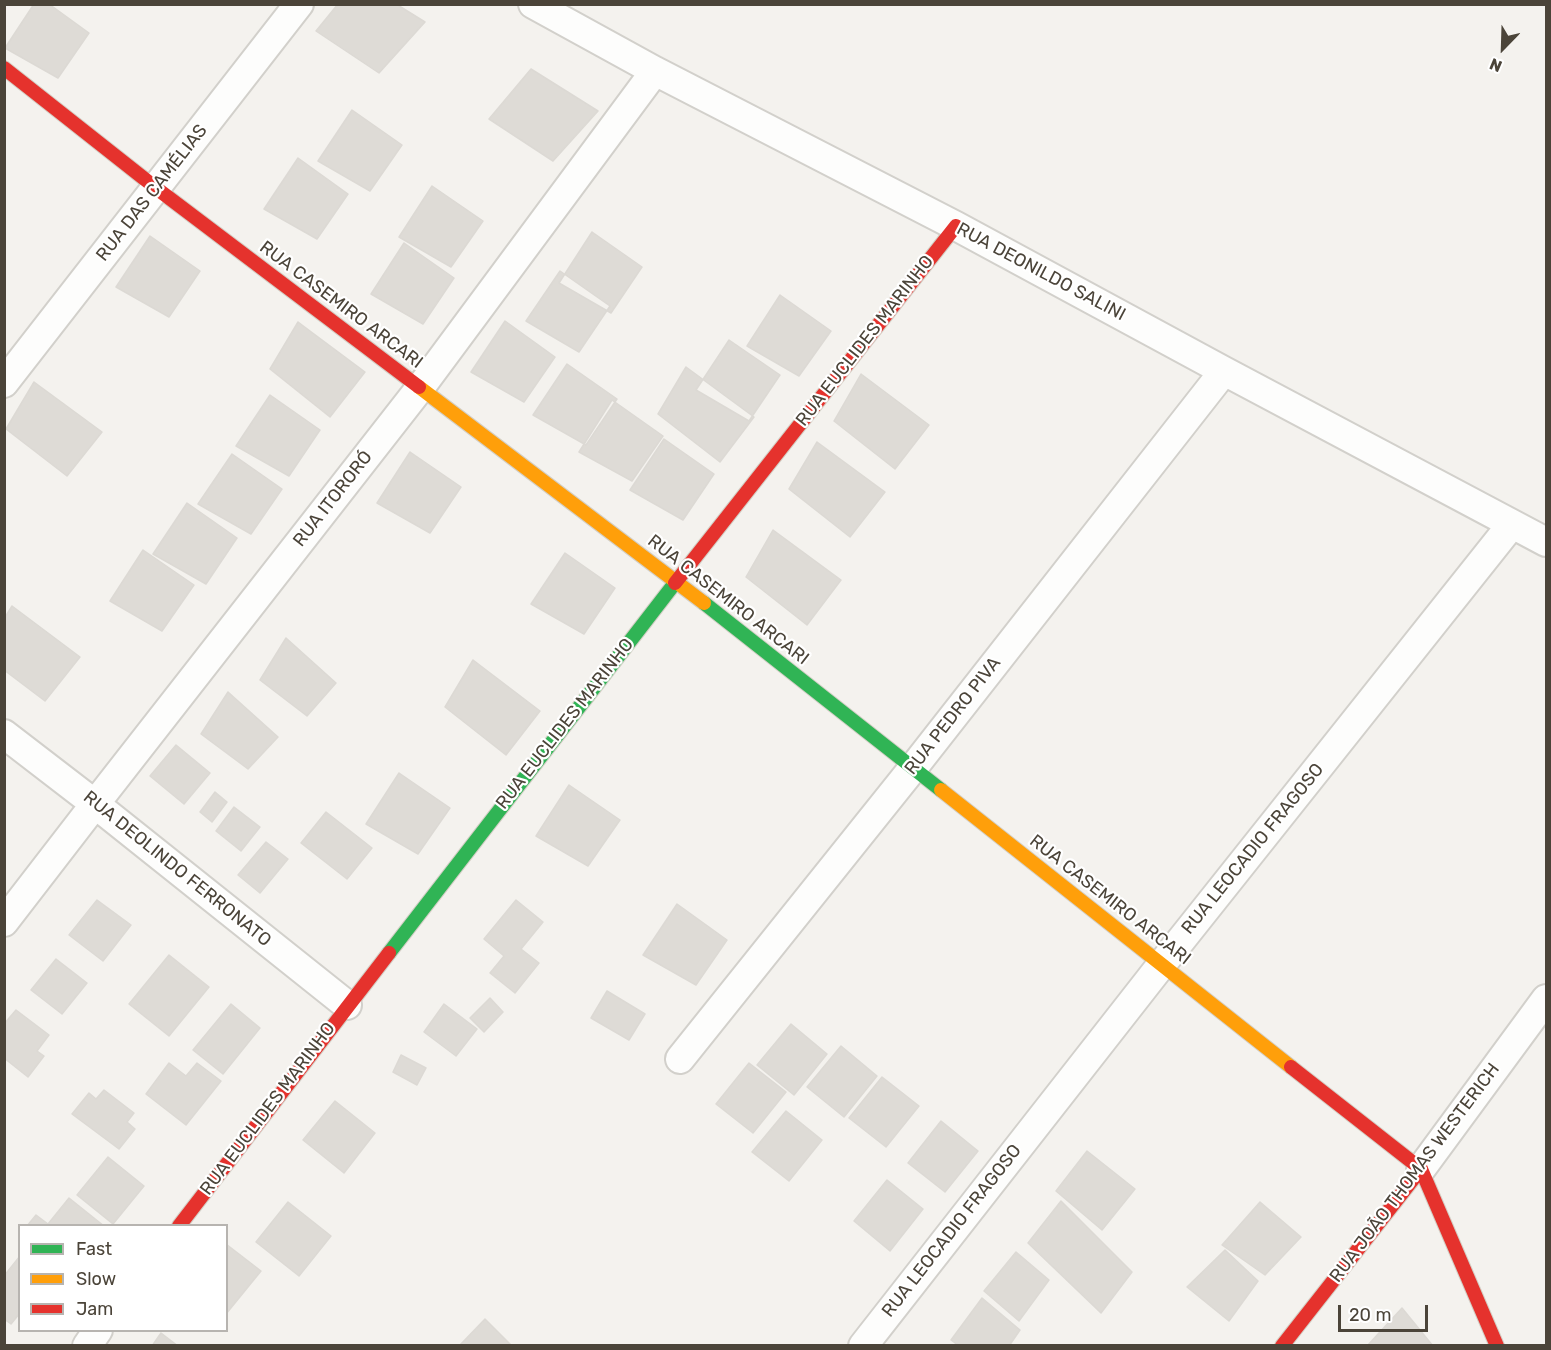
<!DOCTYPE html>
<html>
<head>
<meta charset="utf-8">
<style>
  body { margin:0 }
  #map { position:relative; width:1551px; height:1350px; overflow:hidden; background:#f4f2ee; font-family:Rubik,sans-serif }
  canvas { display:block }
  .frame { position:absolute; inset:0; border:6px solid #4b4439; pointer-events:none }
  .legend { position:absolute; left:18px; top:1224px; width:210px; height:108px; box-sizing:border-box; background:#fff; border:2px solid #b7b4b0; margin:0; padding:8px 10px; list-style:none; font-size:18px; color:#4b4439 }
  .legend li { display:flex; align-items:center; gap:12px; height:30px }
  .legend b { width:30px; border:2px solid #b7b4b0 }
  .north { position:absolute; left:1473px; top:18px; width:60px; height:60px; -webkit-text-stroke:4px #fff; paint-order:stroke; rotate:203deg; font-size:16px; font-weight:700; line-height:24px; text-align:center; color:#4b4439 }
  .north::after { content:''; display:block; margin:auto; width:21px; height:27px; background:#4b4439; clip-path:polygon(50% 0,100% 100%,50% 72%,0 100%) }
  .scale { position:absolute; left:1338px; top:1305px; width:90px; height:27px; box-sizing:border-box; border:3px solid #4b4439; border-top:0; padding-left:8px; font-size:18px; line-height:21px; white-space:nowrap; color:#4b4439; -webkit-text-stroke:4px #fff; paint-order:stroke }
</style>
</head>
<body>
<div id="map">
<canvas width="1551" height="1350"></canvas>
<div class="frame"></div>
<ul class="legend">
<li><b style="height:8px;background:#30b455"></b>Fast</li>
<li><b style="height:8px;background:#ff9f0a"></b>Slow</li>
<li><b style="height:8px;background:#e5322d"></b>Jam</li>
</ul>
<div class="north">N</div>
<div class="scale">20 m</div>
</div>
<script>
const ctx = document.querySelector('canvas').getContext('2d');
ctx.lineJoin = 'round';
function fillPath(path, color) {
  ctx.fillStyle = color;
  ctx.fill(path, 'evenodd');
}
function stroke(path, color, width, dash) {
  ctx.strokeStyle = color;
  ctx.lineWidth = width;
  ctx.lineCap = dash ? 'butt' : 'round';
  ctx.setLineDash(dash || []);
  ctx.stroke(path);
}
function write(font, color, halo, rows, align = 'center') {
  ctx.font = font + ' Rubik,sans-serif';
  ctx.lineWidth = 4.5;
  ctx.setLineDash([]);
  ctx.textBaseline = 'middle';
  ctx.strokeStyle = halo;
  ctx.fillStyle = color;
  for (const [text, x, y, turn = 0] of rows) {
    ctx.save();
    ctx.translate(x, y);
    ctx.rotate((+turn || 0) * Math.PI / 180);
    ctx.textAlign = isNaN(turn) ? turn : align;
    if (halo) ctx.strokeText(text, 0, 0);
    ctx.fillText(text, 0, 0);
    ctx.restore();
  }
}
const building = new Path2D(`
  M34,4H49L89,33L58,78L5,48Z
  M338,4H396L425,22L379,73L316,31Z
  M531,69L598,111L553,161L489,119Z
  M352,110L402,145L370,191L318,161Z
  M298,158L348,194L317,239L264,209Z
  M432,186L483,221L451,267L399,237Z
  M592,232L642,267L611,313L559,283Z
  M150,236L200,271L169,317L116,287Z
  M404,243L454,278L423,324L371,294Z
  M560,271L610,306L579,352L526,321Z
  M780,295L831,331L799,376L747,346Z
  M505,321L555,357L524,402L471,372Z
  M298,322L365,372L330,417L270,369Z
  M729,340L780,375L749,421L696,390Z
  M567,364L617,399L586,445L533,415Z
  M686,367L754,417L720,462L658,414Z
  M861,374L929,425L895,469L834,421Z
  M34,382L102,432L67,476L6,429Z
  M270,395L320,430L289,476L236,446Z
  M612,400L663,436L632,481L579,452Z
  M664,439L714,474L683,520L630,490Z
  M817,442L885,492L850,537L789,489Z
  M410,452L461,487L430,533L377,503Z
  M232,454L282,489L251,534L198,504Z
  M187,503L237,538L206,584L153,554Z
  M773,530L841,580L807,625L746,577Z
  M143,550L194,585L162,631L110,601Z
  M565,553L615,588L584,634L531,604Z
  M12,606L80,657L45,701L4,670V619Z
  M286,638L336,683L307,716L260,680Z
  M473,660L540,711L506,755L445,707Z
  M228,692L278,737L248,769L201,734Z
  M176,745L210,773L184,804L150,776Z
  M399,773L450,808L418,854L366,824Z
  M569,785L620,820L588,866L536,836Z
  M215,792L227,802L212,822L200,812Z
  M234,807L260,827L241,851L216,831Z
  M326,812L372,848L347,879L301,843Z
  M266,842L288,859L260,893L238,875Z
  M97,900L131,925L103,961L69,935Z
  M516,900L543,922L521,949L539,963L515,993L490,973L504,956L484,939Z
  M677,904L727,940L696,985L643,955Z
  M169,955L209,987L169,1036L129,1004Z
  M56,959L87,983L62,1014L31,990Z
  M607,991L645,1014L629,1040L591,1018Z
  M490,998L503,1012L484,1032L470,1018Z
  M231,1004L260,1028L223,1074L193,1050Z
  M444,1004L477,1029L456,1056L424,1032Z
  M16,1010L49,1035L37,1051L44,1056L28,1077L4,1058V1024Z
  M791,1024L827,1054L794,1095L757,1065Z
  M841,1046L877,1076L844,1117L807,1087Z
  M401,1055L426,1068L417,1085L393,1072Z
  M169,1063L186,1076L197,1063L221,1081L186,1125L146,1094Z
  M749,1063L786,1092L753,1133L716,1104Z
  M882,1077L919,1106L886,1147L849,1118Z
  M104,1090L134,1113L127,1122L135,1129L119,1149L72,1114L89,1093L96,1099Z
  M335,1101L375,1133L344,1173L303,1140Z
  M786,1111L822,1140L789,1181L752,1152Z
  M941,1121L978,1151L945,1192L908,1163Z
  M1087,1151L1135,1189L1102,1230L1056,1191Z
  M108,1157L144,1186L113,1224L77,1195Z
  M887,1180L923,1209L890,1251L854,1221Z
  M69,1198L104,1226H27L36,1215L48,1224Z
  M1061,1201L1132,1272L1101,1313L1028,1243Z
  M288,1202L331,1236L299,1276L256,1242Z
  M1260,1202L1301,1237L1265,1275L1222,1245Z
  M226,1244L261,1271L226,1314Z
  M1225,1250L1258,1281L1229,1321L1187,1287Z
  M1016,1252L1049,1280L1019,1321L984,1291Z
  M20,1256V1313L11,1324L4,1319V1276Z
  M982,1298L1020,1330L1009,1346H959L951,1340Z
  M1402,1308L1433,1346H1367Z
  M485,1319L512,1346H459Z
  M161,1333L178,1346H152Z`);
fillPath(building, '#dedbd6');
stroke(building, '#dcd9d4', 1.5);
const street = new Path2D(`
  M533,4L655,71L956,226L1224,371L1546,542
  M4,383L299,4
  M4,734L95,804L347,1005
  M4,922L95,804L420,388L655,71
  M680,1059L913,768L1224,371
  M1421,1169L1546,999
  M87,1346L98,1330
  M863,1346L1162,964L1512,524`);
const fast = new Path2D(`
  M704,603L941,790
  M389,953L675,583`);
const slow = new Path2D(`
  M419,387L704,603
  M941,790L1291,1067`);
const jam = new Path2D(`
  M4,68L156,188L419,387
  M675,583L956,226
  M1291,1067L1421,1169L1497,1346
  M179,1226L389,953
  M1282,1346L1421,1169`);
stroke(street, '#d2d0cb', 32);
stroke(fast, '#d3cfc5', 16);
stroke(slow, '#d3cfc5', 16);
stroke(jam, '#d3cfc5', 16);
stroke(street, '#fdfdfc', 28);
stroke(fast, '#30b455', 14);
stroke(slow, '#ff9f0a', 14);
stroke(jam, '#e5322d', 14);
write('18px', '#4b4439', '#fff', [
  ["RUA DAS CAMÉLIAS",152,193,-52],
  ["RUA DEONILDO SALINI",1041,272,28],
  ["RUA CASEMIRO ARCARI",341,305,37],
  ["RUA EUCLIDES MARINHO",865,341,-52],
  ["RUA ITORORÓ",333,499,-52],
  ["RUA CASEMIRO ARCARI",728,600,38],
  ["RUA PEDRO PIVA",953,716,-52],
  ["RUA EUCLIDES MARINHO",565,724,-52],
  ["RUA LEOCADIO FRAGOSO",1253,849,-51],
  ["RUA DEOLINDO FERRONATO",177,869,39],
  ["RUA CASEMIRO ARCARI",1110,900,38],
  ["RUA EUCLIDES MARINHO",268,1109,-53],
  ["RUA JOÃO THOMAS WESTERICH",1415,1173,-53],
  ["RUA LEOCADIO FRAGOSO",952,1231,-52]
]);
</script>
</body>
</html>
